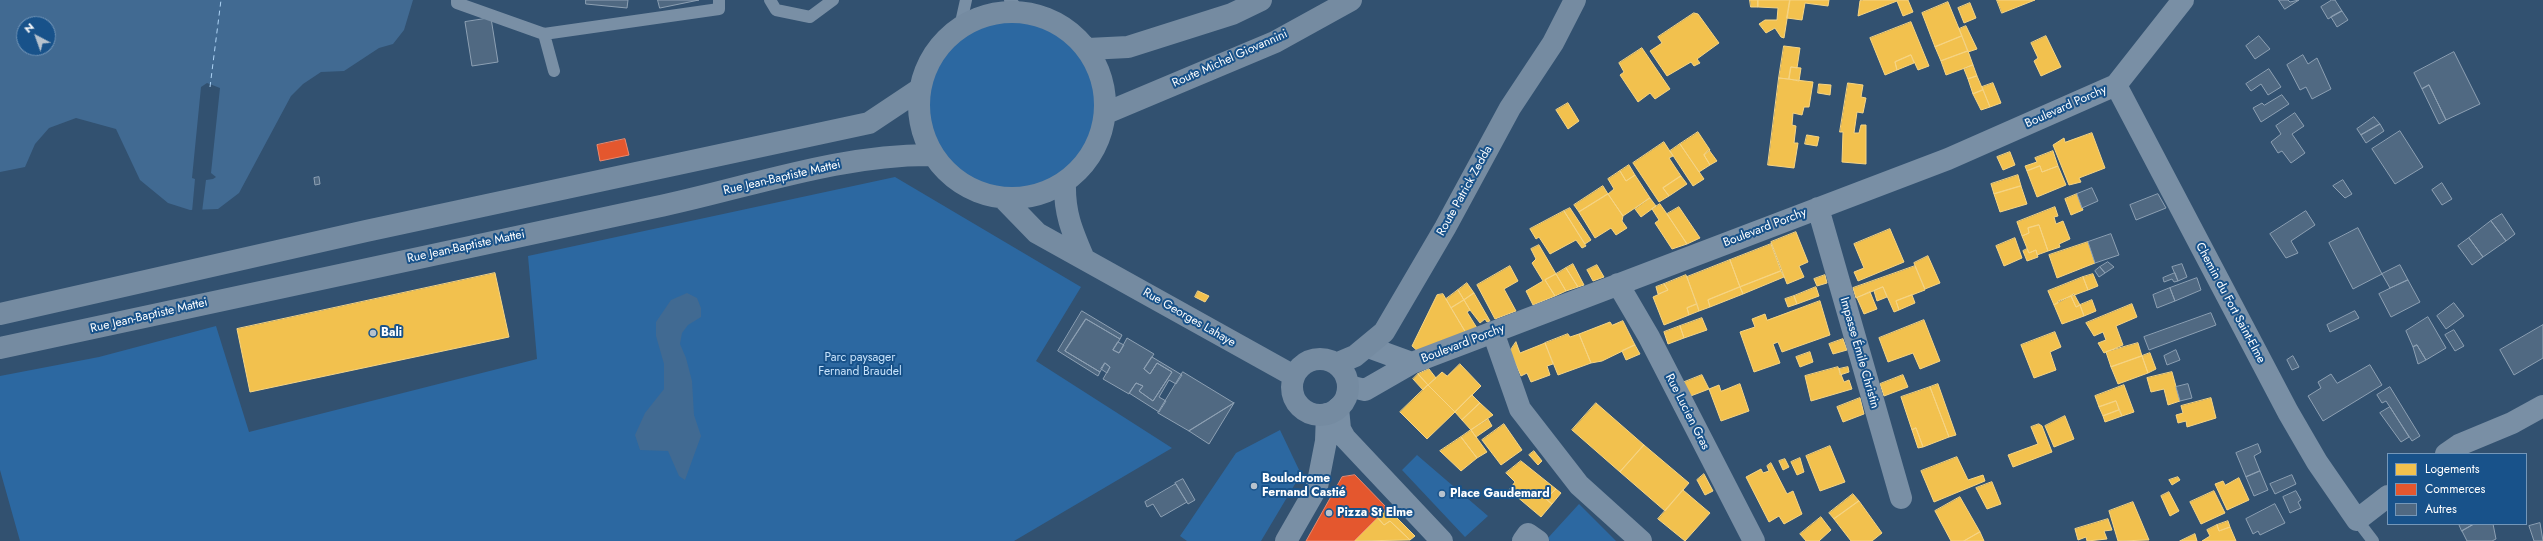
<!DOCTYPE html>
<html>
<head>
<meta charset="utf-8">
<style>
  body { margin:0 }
  #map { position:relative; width:2543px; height:541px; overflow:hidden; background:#325170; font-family:Jost,sans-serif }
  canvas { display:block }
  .legend { position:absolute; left:2387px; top:453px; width:140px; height:72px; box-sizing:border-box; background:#18528a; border:1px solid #7497b9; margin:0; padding:5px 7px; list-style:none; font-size:12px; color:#fff }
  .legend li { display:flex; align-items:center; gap:8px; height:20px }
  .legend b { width:20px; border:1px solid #7497b9 }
  .north { position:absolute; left:16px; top:16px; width:40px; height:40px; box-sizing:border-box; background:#18528a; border:1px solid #7497b9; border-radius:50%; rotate:319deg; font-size:11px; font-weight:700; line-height:16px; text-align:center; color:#fff }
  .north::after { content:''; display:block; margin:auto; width:14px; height:18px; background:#b7c2cd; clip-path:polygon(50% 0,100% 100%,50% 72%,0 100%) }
</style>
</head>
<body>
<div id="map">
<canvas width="2543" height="541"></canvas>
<ul class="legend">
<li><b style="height:11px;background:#f2c14e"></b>Logements</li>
<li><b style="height:11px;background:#e4572e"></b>Commerces</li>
<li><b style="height:11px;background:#506982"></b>Autres</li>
</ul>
<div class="north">N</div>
</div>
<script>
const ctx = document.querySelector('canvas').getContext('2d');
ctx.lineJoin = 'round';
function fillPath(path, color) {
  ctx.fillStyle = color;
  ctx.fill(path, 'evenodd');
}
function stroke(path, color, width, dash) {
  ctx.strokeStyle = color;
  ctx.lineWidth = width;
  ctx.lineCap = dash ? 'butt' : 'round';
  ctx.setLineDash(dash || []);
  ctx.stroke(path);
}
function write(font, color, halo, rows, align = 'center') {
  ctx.font = font + ' Jost,sans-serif';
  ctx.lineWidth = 4;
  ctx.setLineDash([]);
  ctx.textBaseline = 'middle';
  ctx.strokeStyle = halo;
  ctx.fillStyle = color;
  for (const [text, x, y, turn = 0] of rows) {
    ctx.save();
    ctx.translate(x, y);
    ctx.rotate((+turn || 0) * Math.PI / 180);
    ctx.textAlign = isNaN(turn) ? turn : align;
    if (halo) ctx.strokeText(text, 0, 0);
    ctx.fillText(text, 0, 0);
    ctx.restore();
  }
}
fillPath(new Path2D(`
  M919 105a93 93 0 1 1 186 0a93 93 0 1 1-186 0Z
  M895,177L1081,287L1036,361L1172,448L1014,541H20L0,470V376L99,357L216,326L249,432L537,359L528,256Z
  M1280,430L1301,474L1261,541H1187L1180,536L1236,453Z
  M1417,455L1488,516L1465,537L1402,470Z
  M1579,504L1616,541H1550L1547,539Z`), '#2c68a1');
fillPath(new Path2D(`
  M0,0H413L404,30L393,44L379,48L344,71L321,72L303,84L291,96L239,193L218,209L190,210L168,203L140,180L116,129L76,118L49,128L35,144L25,167L0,172ZM24,24H48V48H24Z
  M687,293L697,298L701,308V317L688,325L682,333L680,344L686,358L692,381L694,415L701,436L685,480L679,476L668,451L640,450L635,435L645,413L664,389V364L656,336V322L671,300Z`), '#416a92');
fillPath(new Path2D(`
  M207,83L220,88L211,173L216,177L213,179L206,180L202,212H192L195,179L192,178L201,87Z`), '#325170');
const homes = new Path2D(`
  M1750,0H1758V7H1751Z
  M1758,0H1790L1784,38L1781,37L1775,28L1766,33L1759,24L1765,20H1777L1778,8L1758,7Z
  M1790,0H1829L1828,6L1805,3L1802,20L1787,18Z
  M1863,0H1908L1913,12L1903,16L1897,1L1858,16L1860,1Z
  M1997,0H2035L2002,13Z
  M1948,2L1962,36L1935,47L1922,13Z
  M1970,3L1976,18L1964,23L1958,8Z
  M1694,13L1698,14L1719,43L1697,59L1700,63L1694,66L1691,62L1667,76L1650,51L1662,43L1658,37Z
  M1911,22L1929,66L1918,70L1911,55L1895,62L1897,70L1885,75L1870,38Z
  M1966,26L1977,49L1968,52L1959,29Z
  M1962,36L1968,51L1941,61L1935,47Z
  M2046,36L2061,67L2041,76L2034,61L2038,58L2031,43Z
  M1784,46L1800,48L1797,68L1791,67L1789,79L1779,78Z
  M1642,48L1670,89L1655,99L1650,93L1638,102L1620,75L1624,72L1619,63Z
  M1968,51L1973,65L1946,75L1941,61Z
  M1911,55L1914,63L1897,70L1895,62Z
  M1973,65L1977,76L1968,79L1964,69Z
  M1791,67L1801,68L1799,81L1789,79Z
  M1977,76L1983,90L1973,94L1968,79Z
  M1779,78L1813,82L1809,107H1804L1802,115L1793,113L1792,125L1796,126L1794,143H1798L1794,168L1768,165Z
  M1848,83L1863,85L1861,97L1866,98L1863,113L1857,112L1854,133H1859L1861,125H1866V164L1842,162L1843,132H1840Z
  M1993,83L2001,103L1990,107L1982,87Z
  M1819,84L1831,85L1830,95L1818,93Z
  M1983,90L1990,107L1981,110L1973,94Z
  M1568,103L1579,121L1568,129L1556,110Z
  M1698,132L1710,150L1704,155L1710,165L1699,172L1680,144Z
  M2092,133L2105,168L2079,178L2081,182L2069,185L2053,145L2064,138L2065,142Z
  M1807,135L1819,137L1817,146L1805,144Z
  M1664,142L1673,156L1669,158L1681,176L1663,188L1669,196L1659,202L1633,163Z
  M1680,144L1704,179L1693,186L1670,151Z
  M1709,150L1717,161L1710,165L1704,155Z
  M2053,151L2058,166L2042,172L2040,166L2027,171L2025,166L2037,162L2035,158Z
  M2010,152L2015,165L2003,170L1997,157Z
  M1629,165L1635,175L1626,181L1620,171Z
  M2040,166L2042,172L2058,166L2066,185L2037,197L2027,171Z
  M1620,171L1626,181L1635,175L1650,198L1623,216L1608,194L1614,189L1608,179Z
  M2018,175L2021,186L1994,194L1991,184Z
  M1681,176L1687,184L1669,196L1663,188Z
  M1603,186L1608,194L1579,212L1574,205Z
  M2021,186L2027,204L2000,212L1994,194Z
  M1608,194L1623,216L1622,221L1627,228L1616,235L1611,228L1595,238L1579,212Z
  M2077,194L2083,210L2071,215L2065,199Z
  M1650,198L1656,206L1641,217L1635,209Z
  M1660,204L1667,214L1687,244L1672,249L1655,223L1659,220L1652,209Z
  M1679,207L1700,238L1687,244L1667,214Z
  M2055,207L2058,216L2054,217L2056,224L2063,221L2070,239L2059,244L2060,247L2048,251L2039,225L2028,228L2029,233L2022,236L2017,222Z
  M1570,208L1591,240L1585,244L1564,211Z
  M1564,211L1586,246L1582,248L1576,240L1550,254L1539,237L1536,239L1530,229Z
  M2039,225L2048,251L2037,255L2036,250L2029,253L2022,236L2029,233L2028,228Z
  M1890,229L1904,262L1858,281L1854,272L1864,268L1854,244Z
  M1796,232L1808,262L1799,266L1804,277L1787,284L1771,242Z
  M2015,238L2022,258L2004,266L1996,246Z
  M2088,242L2095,263L2057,278L2049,255Z
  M1771,244L1781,271L1740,287L1730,260Z
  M1539,245L1556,274L1545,280L1555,296L1533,305L1526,291L1543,281L1532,263L1536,259L1531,249Z
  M2027,249L2029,253L2036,250L2038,257L2027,261L2023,251Z
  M1928,256L1940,283L1925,289L1914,263Z
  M1730,260L1740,287L1708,300L1710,307L1699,311L1687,277Z
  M1573,264L1584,285L1578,287L1566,268Z
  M1597,265L1604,277L1593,281L1587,270Z
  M1510,266L1518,281L1504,289L1516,311L1495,319L1477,285Z
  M1915,266L1925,290L1896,301L1899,310L1894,312L1883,287L1856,298L1853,288Z
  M1566,268L1578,287L1566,291L1556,274Z
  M1781,271L1784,277L1743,294L1740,287Z
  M495,273L509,337L250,392L237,329Z
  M1556,274L1566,291L1555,296L1545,280Z
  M2093,274L2098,286L2088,290L2083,277Z
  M1686,275L1697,304L1687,308L1689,315L1664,325L1653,297L1668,290L1664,284Z
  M1825,275L1827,283L1817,286L1814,279Z
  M2083,277L2088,290L2058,301V303L2054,305L2048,291Z
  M1467,283L1474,293L1464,300L1458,290Z
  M1664,284L1668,290L1658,294L1656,287Z
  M1740,287L1743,294L1710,307L1708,300Z
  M1816,287L1819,296L1797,304L1794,296Z
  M1883,287L1887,297L1877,301L1874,291Z
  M1458,290L1464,300L1451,308L1446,299Z
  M1198,291L1209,296L1205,302L1195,297Z
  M1870,292L1877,309L1864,314L1857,298Z
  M1474,293L1490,321L1487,322L1485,319L1480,323L1470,310L1464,300Z
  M1443,294L1466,333L1421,354L1412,346L1437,295Z
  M2074,294L2080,305L2076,307L2071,296Z
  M1912,295L1915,303L1899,310L1896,301Z
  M1794,296L1797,304L1788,307L1785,299Z
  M2071,296L2076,307L2080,305L2084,316L2062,324L2054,305Z
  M1464,300L1470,310L1467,312L1477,328L1466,333L1451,308Z
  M2092,300L2096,311L2084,316L2080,305Z
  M1820,301L1830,335L1782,352L1778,342L1773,344L1780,363L1754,372L1740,332L1755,327L1752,319L1765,314L1767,320Z
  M1697,304L1699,311L1689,315L1687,308Z
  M2132,304L2137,317L2116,326L2123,345L2104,353L2098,343L2106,340L2103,332L2094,336L2086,323Z
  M1702,318L1707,330L1684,338L1680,326Z
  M1924,320L1940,361L1920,369L1913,353L1888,362L1879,338Z
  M1623,321L1635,345L1602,361L1591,363L1579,334L1610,322L1612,325Z
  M1680,326L1684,338L1668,344L1664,332Z
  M2055,332L2061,347L2050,352L2056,370L2034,378L2021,345Z
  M1568,334L1570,337L1579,334L1591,363L1558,375L1545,343Z
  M1843,339L1847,350L1833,354L1829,344Z
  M1516,342L1520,353L1545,343L1553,364L1547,366L1550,375L1531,382L1527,373L1521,376L1510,351Z
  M2138,343L2142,356L2111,367L2106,352Z
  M1635,345L1640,354L1626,360L1622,351Z
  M1810,352L1813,362L1800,367L1796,357Z
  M2150,353L2156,369L2148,373L2142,356Z
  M2142,356L2148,373L2118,384L2111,367Z
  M1460,364L1481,386L1455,412L1428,385L1442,372L1447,376Z
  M1838,367L1844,382L1849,380L1852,389L1811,401L1805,376Z
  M1848,367L1849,372L1840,375L1839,369Z
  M1429,369L1436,378L1428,385L1418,374Z
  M2172,372L2180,401L2168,405L2164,389L2151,392L2147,378Z
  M1418,374L1428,385L1423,390L1413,379Z
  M1702,375L1709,389L1688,397L1682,383Z
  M1903,375L1908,387L1884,396L1880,384Z
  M1740,384L1749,411L1721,421L1709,389L1719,385L1721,391Z
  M1938,384L1956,435L1949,437L1930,387Z
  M1428,385L1455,412L1427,439L1400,412Z
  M2124,385L2134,412L2122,416L2116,401L2099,407L2095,396Z
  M1930,387L1949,437L1923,447L1916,428L1912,430L1901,397Z
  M1472,395L1480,403L1462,420L1455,412Z
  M1860,398L1864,414L1843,422L1837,407Z
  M2211,398L2216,418L2187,427L2186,421L2178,423L2176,415L2183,413L2181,406Z
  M2116,401L2119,410L2103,416L2099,407Z
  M1480,403L1493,415L1471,430L1462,420Z
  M1596,403L1644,445L1620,472L1572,430Z
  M2119,410L2122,416L2105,422L2103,416Z
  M2065,416L2074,439L2054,447L2045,426Z
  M1488,419L1492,426L1476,437L1471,430Z
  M1504,424L1522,450L1501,465L1482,440Z
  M2039,424L2042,426L2052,452L2013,467L2008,455L2038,444L2031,427Z
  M1916,428L1923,447L1918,448L1912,430Z
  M1471,430L1487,452L1477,458L1461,437Z
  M1461,437L1477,458L1461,471L1440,451Z
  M1644,445L1689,483L1665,511L1620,472Z
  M1830,446L1845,482L1820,491L1806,456Z
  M1534,451L1542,461L1538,465L1529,455Z
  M1957,457L1968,480L1983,475L1985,481L1934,502L1921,471Z
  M1800,458L1804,472L1797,475L1791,462Z
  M1785,459L1789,467L1783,470L1779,461Z
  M1521,461L1556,489L1546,499L1552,504L1541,517L1509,490L1515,482L1506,473Z
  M1771,463L1787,494L1793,491L1802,514L1784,524L1779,516L1769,522L1746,477L1761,469L1763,473L1769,471L1767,466Z
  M1704,474L1713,491L1705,495L1697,480Z
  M2178,477L2180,480L2172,485L2169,480Z
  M2239,478L2249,500L2227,510L2215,484L2223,481L2225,485Z
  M1992,482L2001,504L1987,509L1976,488Z
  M1556,489L1561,493L1552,504L1546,499Z
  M1683,490L1710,513L1685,541L1658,519Z
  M2214,491L2225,513L2201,524L2190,502Z
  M2169,492L2179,511L2170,516L2161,496Z
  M1853,494L1859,501L1834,519L1829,513Z
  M1960,497L1980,532L1964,541H1951L1935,511Z
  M1859,501L1882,533L1872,541H1851L1834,519Z
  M2133,502L2149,540L2118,541L2109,511Z
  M1387,508L1415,536L1410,540L1390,521L1384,525L1377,517Z
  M1377,517L1384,525L1390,521L1410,540L1354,541Z
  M1821,517L1831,530L1819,541H1806L1800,534Z
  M2108,519L2112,530L2104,531L2107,539L2087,541L2086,537L2078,540L2075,529Z
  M2228,521L2230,527L2219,531L2217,525Z
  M2217,525L2219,531L2230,527L2236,541H2202L2210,536L2207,530Z
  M1980,532L1984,541H1964Z
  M2195,534L2197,541H2180Z`);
fillPath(homes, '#f2c14e');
stroke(homes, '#f6d483', 1);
const shops = new Path2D(`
  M625,139L629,155L600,161L597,145Z
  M1355,475L1387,508L1354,541H1306L1342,477Z`);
fillPath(shops, '#e4572e');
stroke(shops, '#ec896d', 1);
stroke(new Path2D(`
  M210,87L221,0`), '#add3f5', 1, [5, 4]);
const building = new Path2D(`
  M586,0H628L627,8L586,4Z
  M658,0H699L660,8Z
  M2279,0H2288L2290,2L2299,0L2285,9Z
  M2332,0H2335L2342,11L2328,19L2321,7Z
  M2342,11L2348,20L2337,27L2331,17Z
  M491,18L498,62L472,66L465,22Z
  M2259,36L2270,49L2255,59L2246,46Z
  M2454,52L2480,104L2446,120L2429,85L2422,89L2414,73Z
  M2303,55L2308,64L2317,58L2331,89L2312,99L2306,87L2300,90L2287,65Z
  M2269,69L2281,87L2268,95L2261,84L2251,91L2246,84Z
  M2429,85L2446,120L2439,124L2422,89Z
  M2282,95L2289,104L2261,122L2253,108L2262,103L2264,105Z
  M2295,113L2304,126L2292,134L2305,153L2291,163L2282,151L2278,153L2271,142L2281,134L2276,126Z
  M2374,117L2380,124L2361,135L2357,129Z
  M2380,124L2384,131L2366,143L2361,135Z
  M2400,131L2423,167L2395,184L2372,149Z
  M319,177L320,184L315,185L314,178Z
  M2343,180L2352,194L2345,198L2333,186Z
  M2442,183L2452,199L2442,205L2432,190Z
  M2092,188L2098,201L2082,208L2077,194Z
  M2158,194L2166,208L2136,220L2130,205Z
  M2306,211L2315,225L2291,241L2298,253L2286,258L2270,234Z
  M2502,214L2515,234L2506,241L2491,221Z
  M2491,221L2506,241L2483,257L2469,238Z
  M2358,228L2382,274L2353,289L2329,243Z
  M2111,234L2119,255L2095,263L2088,242Z
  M2469,238L2483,257L2472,265L2458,246Z
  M2108,262L2114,267L2105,273L2100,267Z
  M2182,264L2187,277L2178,281L2172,267Z
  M2400,265L2408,280L2390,288L2382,274Z
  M2100,267L2105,273L2099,277L2095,271Z
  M2175,273L2178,281L2174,282L2172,279L2164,282L2163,278Z
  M2197,278L2201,290L2175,301L2170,288Z
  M2408,280L2420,302L2391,317L2379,294Z
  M2170,288L2175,301L2157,308L2153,295Z
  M2454,303L2464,316L2446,329L2437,316Z
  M1082,311L1122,335L1120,339L1086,319L1065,351L1100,372L1098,376L1058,351Z
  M2355,311L2359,318L2330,332L2327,325Z
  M2211,313L2216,325L2149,350L2144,337Z
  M2428,317L2446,348L2426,360L2417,345L2413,347L2406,331Z
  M1086,319L1120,339L1113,350L1119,353L1127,338L1154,354L1144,369L1150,374L1157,363L1172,372L1153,401L1139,391L1143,386L1136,383L1129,394L1103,379L1110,367L1105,363L1100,372L1065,351Z
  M2543,325V358L2514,375L2500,350Z
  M2454,330L2464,346L2455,351L2445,335Z
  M1118,342L1124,345L1119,353L1113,350Z
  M2417,345L2426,360L2418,364L2413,347Z
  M2176,350L2180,360L2167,365L2164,356Z
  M2293,356L2299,367L2292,370L2287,360Z
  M1152,357L1182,375L1176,384L1169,380L1159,397L1166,401L1159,412L1129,393L1136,383L1143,386L1139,391L1153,401L1172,372L1157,363L1150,374L1144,369Z
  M1105,363L1110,367L1107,373L1101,369Z
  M2370,365L2382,385L2323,421L2308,396L2321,388L2318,382L2331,374L2337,383Z
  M1183,372L1234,403L1189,431L1158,413Z
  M2188,384L2192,398L2180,401L2176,387Z
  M2390,387L2420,436L2412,441L2386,401L2382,403L2377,395Z
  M1234,403L1209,444L1189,431Z
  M2390,407L2409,437L2401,442L2380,413Z
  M2258,444L2261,452L2254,456L2260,471L2246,477L2236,453Z
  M2260,471L2268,490L2254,496L2246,477Z
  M2292,475L2296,484L2275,494L2270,484Z
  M1183,479L1195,500L1188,504L1175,483Z
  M1176,484L1187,502L1161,517L1153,504L1147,507L1145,502Z
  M2296,491L2301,500L2298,502L2301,508L2290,513L2283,497Z
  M2275,504L2285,523L2260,535L2258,531L2253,534L2246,519Z
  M2540,523L2543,541H2534L2529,526Z
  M2459,524H2474L2462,531Z
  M2474,524H2493L2496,539L2492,541H2467L2462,531Z`);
fillPath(building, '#506982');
stroke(building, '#8da0b3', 1);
stroke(new Path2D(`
  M457,0V3L544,34L719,9V0
  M770,0L776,10L810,17L833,0
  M1010,0L1019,11
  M960,27L966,0
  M544,34L554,71
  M2357,520L2373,541`), '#798fa5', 12);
stroke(new Path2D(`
  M2116,85L2288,412L2317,462L2357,520L2388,496
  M1818,208L1901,498
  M1618,284L1649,337L1754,541
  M1493,332L1520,409L1579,485L1641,541
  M1368,347L1412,363
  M1348,386L1365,390L1412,363L1948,159L2116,85L2183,0
  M1338,408L1340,429L1345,438L1442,541
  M2446,454L2459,445L2512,423L2543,406
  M1286,541L1317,487L1326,441L1327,414
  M1523,541L1528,534L1538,541`), '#798fa5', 22);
stroke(new Path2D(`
  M919 105a93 93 0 1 1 186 0a93 93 0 1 1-186 0Z
  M1088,49L1128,47L1232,14L1261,0
  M1106,113L1275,42L1351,0
  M1065,182C1064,213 1072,231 1084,259
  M1003,198L1037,233L1294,376
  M0,314L366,231L869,123L920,89
  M0,348C219,303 437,253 656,207C747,188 839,154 933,155
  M1292 387a28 28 0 1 1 56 0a28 28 0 1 1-56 0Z
  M1336,364L1355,356L1384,332L1445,228L1510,108L1553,43L1575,0`), '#758ba1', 22);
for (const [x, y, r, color] of [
  [373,333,4,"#b7c2cd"],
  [1254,486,4,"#b7c2cd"],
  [1442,494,4,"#b7c2cd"],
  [1329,513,4,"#b7c2cd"]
]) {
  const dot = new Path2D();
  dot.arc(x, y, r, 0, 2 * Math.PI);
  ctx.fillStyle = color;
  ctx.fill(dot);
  stroke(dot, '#18528a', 1.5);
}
write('12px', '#fff', '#18528a', [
  ["Route Michel Giovannini",1230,59,-24],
  ["Boulevard Porchy",2066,107,-24],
  ["Rue Jean-Baptiste Mattei",782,178,-13],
  ["Route Patrick Zedda",1465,191,-61],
  ["Boulevard Porchy",1765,228,-21],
  ["Rue Jean-Baptiste Mattei",466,247,-12],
  ["Chemin du Fort Saint-Elme",2230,303,62],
  ["Rue Jean-Baptiste Mattei",149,316,-13],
  ["Rue Georges Lahaye",1189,318,30],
  ["Boulevard Porchy",1463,344,-21],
  ["Impasse Émile Christin",1859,353,74],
  ["Rue Lucien Gras",1687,412,63]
]);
write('bold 12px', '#fff', '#18528a', [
  ["Bali",381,333],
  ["Boulodrome",1262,479],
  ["Fernand Castié",1262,493],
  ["Place Gaudemard",1450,494],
  ["Pizza St Elme",1337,513]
], 'left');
write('12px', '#c7e2fa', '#18528a', [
  ["Parc paysager",860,358],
  ["Fernand Braudel",860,372]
]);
</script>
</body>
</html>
